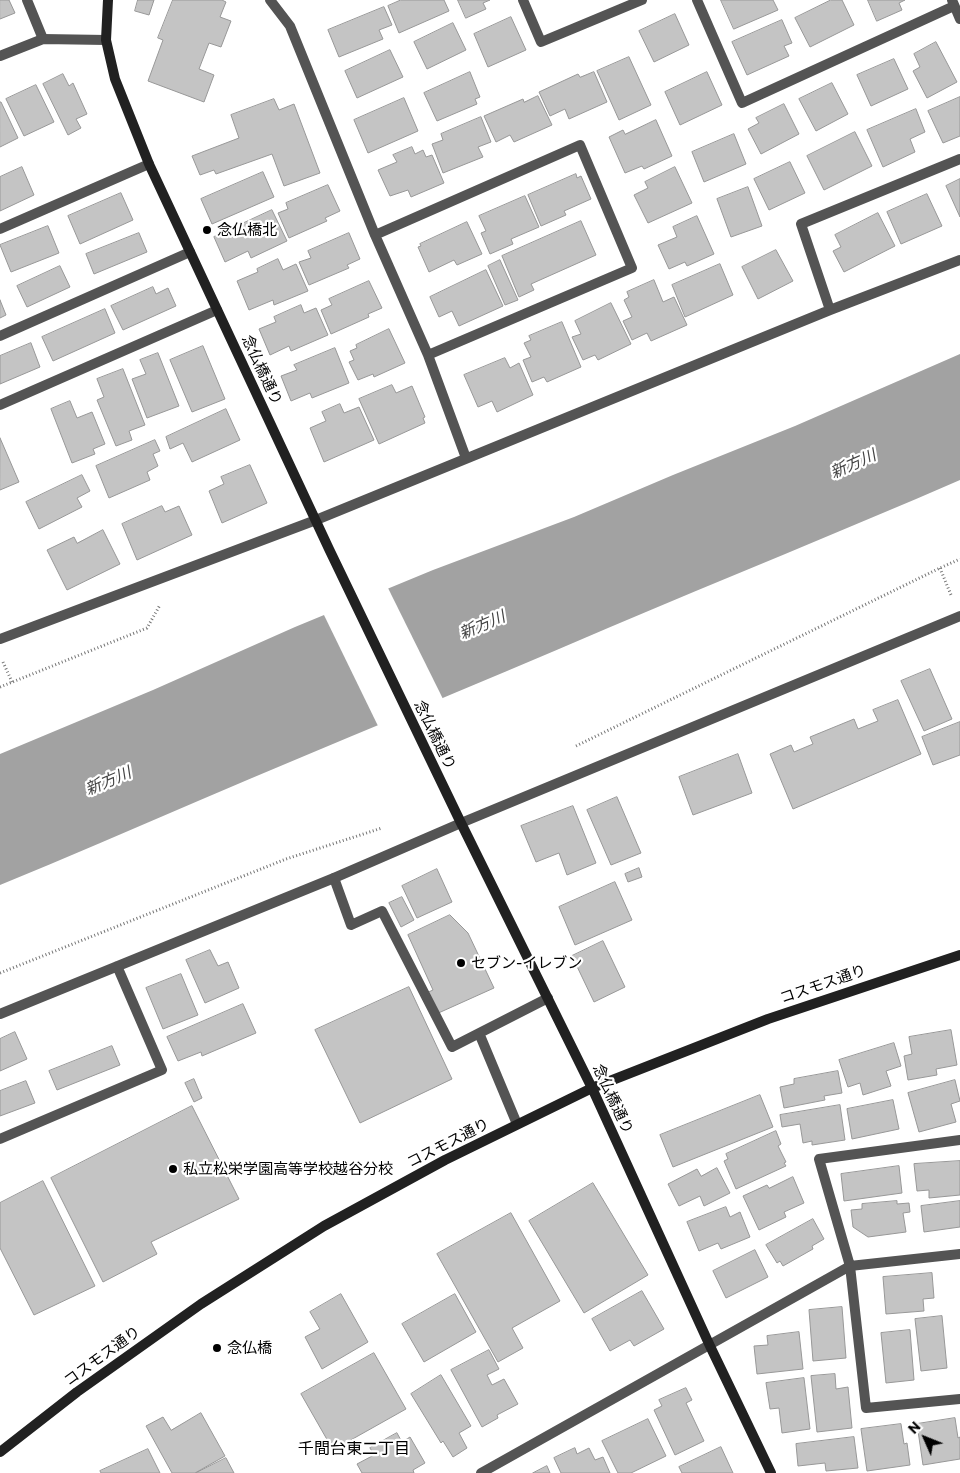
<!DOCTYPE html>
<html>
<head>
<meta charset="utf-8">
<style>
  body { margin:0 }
  #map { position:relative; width:960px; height:1473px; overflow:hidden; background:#fff; font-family:Commissioner,sans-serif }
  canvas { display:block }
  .north { position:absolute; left:900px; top:1413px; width:50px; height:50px; -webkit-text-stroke:4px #fff; paint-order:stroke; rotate:314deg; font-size:14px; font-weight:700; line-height:20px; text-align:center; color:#000 }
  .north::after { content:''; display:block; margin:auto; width:18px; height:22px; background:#000; clip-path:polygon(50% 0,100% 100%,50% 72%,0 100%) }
</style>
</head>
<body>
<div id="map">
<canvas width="960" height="1473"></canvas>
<div class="north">N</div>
</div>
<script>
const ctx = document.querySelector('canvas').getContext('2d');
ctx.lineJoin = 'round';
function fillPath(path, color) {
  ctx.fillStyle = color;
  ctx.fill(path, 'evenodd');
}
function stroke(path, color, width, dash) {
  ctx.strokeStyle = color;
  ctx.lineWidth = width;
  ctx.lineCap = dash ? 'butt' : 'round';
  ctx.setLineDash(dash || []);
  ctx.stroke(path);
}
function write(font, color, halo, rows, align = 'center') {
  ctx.font = font + ' Commissioner,"Noto Sans JP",sans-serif';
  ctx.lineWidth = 4.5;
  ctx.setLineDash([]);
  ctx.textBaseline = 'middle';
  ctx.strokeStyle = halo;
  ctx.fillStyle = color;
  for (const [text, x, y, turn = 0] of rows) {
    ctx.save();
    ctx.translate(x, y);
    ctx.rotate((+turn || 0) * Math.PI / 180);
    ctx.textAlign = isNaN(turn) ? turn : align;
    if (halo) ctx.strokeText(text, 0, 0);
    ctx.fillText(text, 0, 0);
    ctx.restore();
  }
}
fillPath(new Path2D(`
  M960,354V480C843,531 725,578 608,628C471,687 334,743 198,801C132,829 66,858 0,885V754L153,690L295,627L433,570L574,517L673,475L795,426Z`), '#a2a2a2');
fillPath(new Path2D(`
  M387,586L444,701L379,728L323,613Z`), '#fff');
const building = new Path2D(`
  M0,0H9L15,13L0,19Z
  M138,0H154L149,15L135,11Z
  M173,0H222L226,2L220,17L231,21L221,47L209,43L199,69L214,75L204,102L148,81L163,40L158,38Z
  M401,0H444L449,11L399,33L388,6Z
  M458,0H490L483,3L486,9L466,18Z
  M721,0H773L778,10L734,29Z
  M831,0H842L854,25L810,47L795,18Z
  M868,0H905L899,3L902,10L877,21Z
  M384,7L392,25L379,30L383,39L339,57L328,30Z
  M675,14L689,45L654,62L639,31Z
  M511,17L526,50L488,67L474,34Z
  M782,20L792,43L784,46L789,56L747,75L732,42Z
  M453,23L466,50L427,69L414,42Z
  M936,42L957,82L927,98L913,71L920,67L914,54Z
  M390,50L403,77L357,98L345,71Z
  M629,57L651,105L619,120L597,71Z
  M894,59L908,89L871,106L857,75Z
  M470,72L480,97L475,99L477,104L437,121L424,93Z
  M594,72L607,102L569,119L565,109L550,116L539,92L578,74L580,77Z
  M707,72L722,105L680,125L665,92Z
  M63,74L69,86L73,83L87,114L76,119L81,128L68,135L43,84Z
  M832,83L848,114L816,131L799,99Z
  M36,85L54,122L24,136L6,99Z
  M538,96L552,125L514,142L510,135L496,142L484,116L523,99L524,102Z
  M960,97V136L943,143L928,111Z
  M404,98L418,131L368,153L354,120Z
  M274,99L279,110L294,104L320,173L284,186L272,154L216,174L214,170L200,175L192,156L239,138L231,115Z
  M0,102H1L18,138L0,147Z
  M784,104L799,134L761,154L748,129L759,123L756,118Z
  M916,109L925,132L910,139L915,152L883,167L867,130Z
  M481,117L491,142L478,147L483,157L443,173L432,144L443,140L441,134Z
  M656,120L672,156L644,169L642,166L625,173L609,137L623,130L625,134Z
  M855,132L872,166L824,190L807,156Z
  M734,134L746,164L704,182L692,152Z
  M412,147L415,154L423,150L426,157L432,155L444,183L411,197L408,190L390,196L378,170L397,162L393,155Z
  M790,162L805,193L769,210L754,179Z
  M22,167L34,195L0,211V177Z
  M675,167L692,203L648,223L634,195L648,188L645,182Z
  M263,172L274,197L212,224L201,199Z
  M576,174L577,178L581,176L591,199L564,211L566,215L541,226L528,195Z
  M960,179V217L946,186Z
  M328,185L340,211L325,218L327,221L289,238L278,213L288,209L286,203Z
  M748,187L762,226L731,237L717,199Z
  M121,193L133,220L80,244L68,216Z
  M927,194L942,226L901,244L887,212Z
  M525,196L539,227L511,239L513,244L490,254L481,233L486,231L479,216Z
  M272,210L287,241L251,258L248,251L225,262L214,237Z
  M878,213L895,246L844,272L833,251L841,247L835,235Z
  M697,216L714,254L687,266L685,262L669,269L658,245L677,237L673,227Z
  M581,221L596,255L531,284L534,290L519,297L502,256Z
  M467,222L482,254L457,265L454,260L429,272L418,247L421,246L420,244Z
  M48,226L59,253L11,272L0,245Z
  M139,233L147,252L94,274L86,254Z
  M349,233L360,259L347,265L349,268L309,285L299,262L311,258L308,251Z
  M776,250L793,281L758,299L742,267Z
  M278,259L283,270L296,264L308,291L274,305L273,300L249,310L237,281L258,272L257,269Z
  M500,260L518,300L505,305L488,266Z
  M720,264L733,295L685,317L672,285Z
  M60,266L70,287L27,307L17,286Z
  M486,270L503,306L459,326L452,311L439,317L430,297Z
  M654,280L663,302L674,297L687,325L651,341L647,333L632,340L623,321L632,317L624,300L629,297L627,292Z
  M369,281L382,308L368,314L369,317L331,334L321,310L332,305L329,299Z
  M153,287L156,294L168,288L176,306L123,330L111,306Z
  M0,300L6,315L0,318Z
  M611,303L631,344L598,360L595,355L583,360L572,337L581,334L575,321Z
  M301,305L304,313L316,308L328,335L291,351L289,346L270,355L259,329L276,322L274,317Z
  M105,309L115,333L53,361L42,337Z
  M562,322L581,367L547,382L544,377L532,382L523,360L531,357L524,343L531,340L529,336Z
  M389,329L405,363L374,377L373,374L358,380L349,362L354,360L350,351L357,348L356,345Z
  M31,343L40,367L0,384V356Z
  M203,346L225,399L192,412L170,360Z
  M335,348L349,383L312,398L310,393L291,401L281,376L297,370L294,365Z
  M158,353L179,406L147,418L132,379L146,374L140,360Z
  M505,358L510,368L519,363L533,395L497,412L492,401L478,407L464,375Z
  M123,369L145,425L129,431L132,440L116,446L97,400L104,397L97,379Z
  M392,385L396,393L412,386L425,417L423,418L425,423L379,444L359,399Z
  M70,401L77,418L92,412L105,444L93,449L95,454L72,463L51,409Z
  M340,404L344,413L359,407L374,440L324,462L310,428L326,421L322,412Z
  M226,409L240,440L192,462L183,443L170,449L166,437Z
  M0,438L19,482L0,490Z
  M155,440L160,451L153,454L158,466L147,472L150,480L109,498L96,466Z
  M250,465L267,503L222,523L209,491L224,484L221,477Z
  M82,475L90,491L77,498L82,507L39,529L26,502Z
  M162,506L165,512L179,506L192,535L137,560L122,524Z
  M103,530L120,564L67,590L47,550L74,537L77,543Z
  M930,669L952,719L924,731L901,681Z
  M898,700L921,754L793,809L770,754L791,745L794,752L813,744L810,737L854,719L858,729L878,721L873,710Z
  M960,722V755L933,765L922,737Z
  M738,754L752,793L693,815L679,777Z
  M617,797L641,853L611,865L587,810Z
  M573,806L596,863L567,875L559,853L536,862L521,826Z
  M639,868L642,877L628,882L625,874Z
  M437,869L452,902L417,918L402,886Z
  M615,882L632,920L575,945L559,907Z
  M402,897L414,920L401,927L389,903Z
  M450,915L468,933L494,988L434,1015L424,994L433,990L408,935Z
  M603,941L625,987L594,1002L572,956Z
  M210,950L218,966L228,962L239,988L205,1003L186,960Z
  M181,974L198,1015L163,1029L146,988Z
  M409,987L452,1079L360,1123L315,1030Z
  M243,1004L256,1033L202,1056L201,1052L178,1061L167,1037Z
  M951,1030L957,1065L936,1069L937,1075L908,1080L904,1056L912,1054L909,1037Z
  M15,1032L27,1059L0,1071V1039Z
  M894,1043L901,1066L886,1071L891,1086L863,1095L860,1083L848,1087L839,1060Z
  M112,1046L120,1065L57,1090L49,1071Z
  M838,1071L842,1093L824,1096L825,1100L784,1108L780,1087L794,1084V1079Z
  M194,1079L202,1098L194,1102L185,1083Z
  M955,1080L960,1101L951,1104L956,1122L919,1132L908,1093Z
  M26,1081L35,1103L0,1116V1091Z
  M760,1095L773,1127L673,1167L660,1135Z
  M893,1100L899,1129L852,1139L847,1109Z
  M840,1105L845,1140L812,1145V1141L803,1143L800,1124L782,1127L780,1115Z
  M192,1106L239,1199L151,1242L157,1254L103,1282L51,1178Z
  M776,1131L781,1144L778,1146L786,1162L784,1163L786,1166L736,1189L724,1161L728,1159L726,1154Z
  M960,1161V1195L929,1198V1190L917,1191L914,1164Z
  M899,1166L902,1193L844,1201L841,1174Z
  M717,1168L730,1193L704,1206L700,1196L679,1206L668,1184L697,1169L701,1176Z
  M793,1177L804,1203L784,1212L786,1217L759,1230L743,1196L767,1185L769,1188Z
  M43,1181L95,1286L34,1315L0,1248V1203Z
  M593,1183L648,1275L584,1313L529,1221Z
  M897,1201V1204L909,1203L910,1212L903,1213L906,1232L868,1237L853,1227L851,1210L862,1209V1204Z
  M960,1201V1227L924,1232L921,1206Z
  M726,1207L730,1217L740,1212L750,1237L721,1249L718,1243L699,1251L687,1222Z
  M511,1213L560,1301L512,1328L523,1348L498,1362L437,1254Z
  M813,1219L824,1239L812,1246L813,1249L783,1266L780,1261L777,1263L766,1245Z
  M755,1250L768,1277L726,1298L713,1271Z
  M932,1273L934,1298L923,1299L924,1311L886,1314L883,1277Z
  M642,1291L664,1329L634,1346L630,1340L610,1351L592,1319Z
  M341,1294L368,1342L322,1369L305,1337L320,1329L310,1312Z
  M455,1294L476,1332L424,1362L402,1324Z
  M842,1307L846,1358L813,1361L809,1310Z
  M942,1316L947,1368L921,1371L915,1319Z
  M910,1330L914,1380L886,1383L881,1333Z
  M799,1332L803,1369L757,1374L754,1346L768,1345L767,1336Z
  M489,1350L499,1369L487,1375L492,1385L504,1379L518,1404L497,1415L498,1418L482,1427L451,1370Z
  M374,1353L406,1409L333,1450L301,1394Z
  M835,1374L836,1389L848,1387L852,1428L817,1432L811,1376Z
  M441,1375L471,1426L459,1433L467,1448L453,1457L443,1441L441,1443L411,1394Z
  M804,1378L810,1429L782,1433L779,1408L770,1409L766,1383Z
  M686,1388L692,1400L686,1403L704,1441L675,1455L654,1410L662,1406L659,1400Z
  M201,1413L225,1456L195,1473H172L146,1426L163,1417L171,1430Z
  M955,1418L958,1438L960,1437V1459L923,1465L917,1424Z
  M648,1419L666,1456L631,1473H618L602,1441Z
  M901,1424L904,1444L907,1443L910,1465L867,1471L861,1429Z
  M397,1433L402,1442L410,1437L425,1463L413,1470L414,1473H362L357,1464L374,1455L370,1448Z
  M854,1437L858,1468L826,1471L825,1463L798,1466L796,1444Z
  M721,1447L733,1473H682L679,1467Z
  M575,1448L577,1454L589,1448L595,1460L603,1457L610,1473H561L554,1458Z
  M148,1449L160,1473H101L100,1471Z
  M226,1458L234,1473H196Z
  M547,1466L550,1473H533Z`);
fillPath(building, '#c4c4c4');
stroke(building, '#989898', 1);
stroke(new Path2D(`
  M940,568L951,595
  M3,662L12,682
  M0,687L147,628L160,605
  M576,746L940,568L960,559
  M0,973L286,859L382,828`), '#767676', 3, [1, 2.5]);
stroke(new Path2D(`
  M27,0L43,39
  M697,0L742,103L954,6
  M0,229L149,164
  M0,336L190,252
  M0,405L217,310
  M334,878L351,925L382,911L452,1047L548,998
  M479,1033L517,1124`), '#545454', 10);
stroke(new Path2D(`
  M270,0L290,26L375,235
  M523,0L541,42L642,0
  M952,0L960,19
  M0,56L43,39L106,40
  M830,310L801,224L960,159
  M428,355L632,268L580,145L375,235L428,355L466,458
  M0,639L316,520L830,310L960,260
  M0,1014L334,878L461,823L960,616
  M0,1139L162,1070L117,966
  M960,1140L819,1159L850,1266L866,1408L960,1399
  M481,1473L850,1266L960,1254`), '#545454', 10);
stroke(new Path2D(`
  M108,0L106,40L115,79L149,164L329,549L461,823L592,1088L710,1346L771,1473
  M0,1452L77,1392L201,1304L324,1226L445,1160L592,1088L768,1019L960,955`), '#212121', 10);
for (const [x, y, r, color] of [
  [207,230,5,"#000"],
  [461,963,5,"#000"],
  [173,1169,5,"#000"],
  [217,1348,5,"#000"]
]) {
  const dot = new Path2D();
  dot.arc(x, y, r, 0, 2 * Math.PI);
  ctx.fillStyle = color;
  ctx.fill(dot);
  stroke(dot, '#fff', 2);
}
write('15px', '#000', '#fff', [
  ["念仏橋北",217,230],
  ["セブン-イレブン",471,963],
  ["私立松栄学園高等学校越谷分校",183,1169],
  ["念仏橋",227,1348]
], 'left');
write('15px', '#000', '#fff', [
  ["念仏橋通り",262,370,65],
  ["念仏橋通り",435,735,64],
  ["コスモス通り",823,984,-19],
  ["念仏橋通り",613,1099,65],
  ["コスモス通り",448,1143,-27],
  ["コスモス通り",102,1356,-36]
]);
write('italic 16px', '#434343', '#fff', [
  ["新方川",853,464,-24],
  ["新方川",482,625,-23],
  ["新方川",108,781,-23]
]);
write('16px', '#000', '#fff', [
  ["千間台東二丁目",354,1449]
]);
</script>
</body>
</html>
